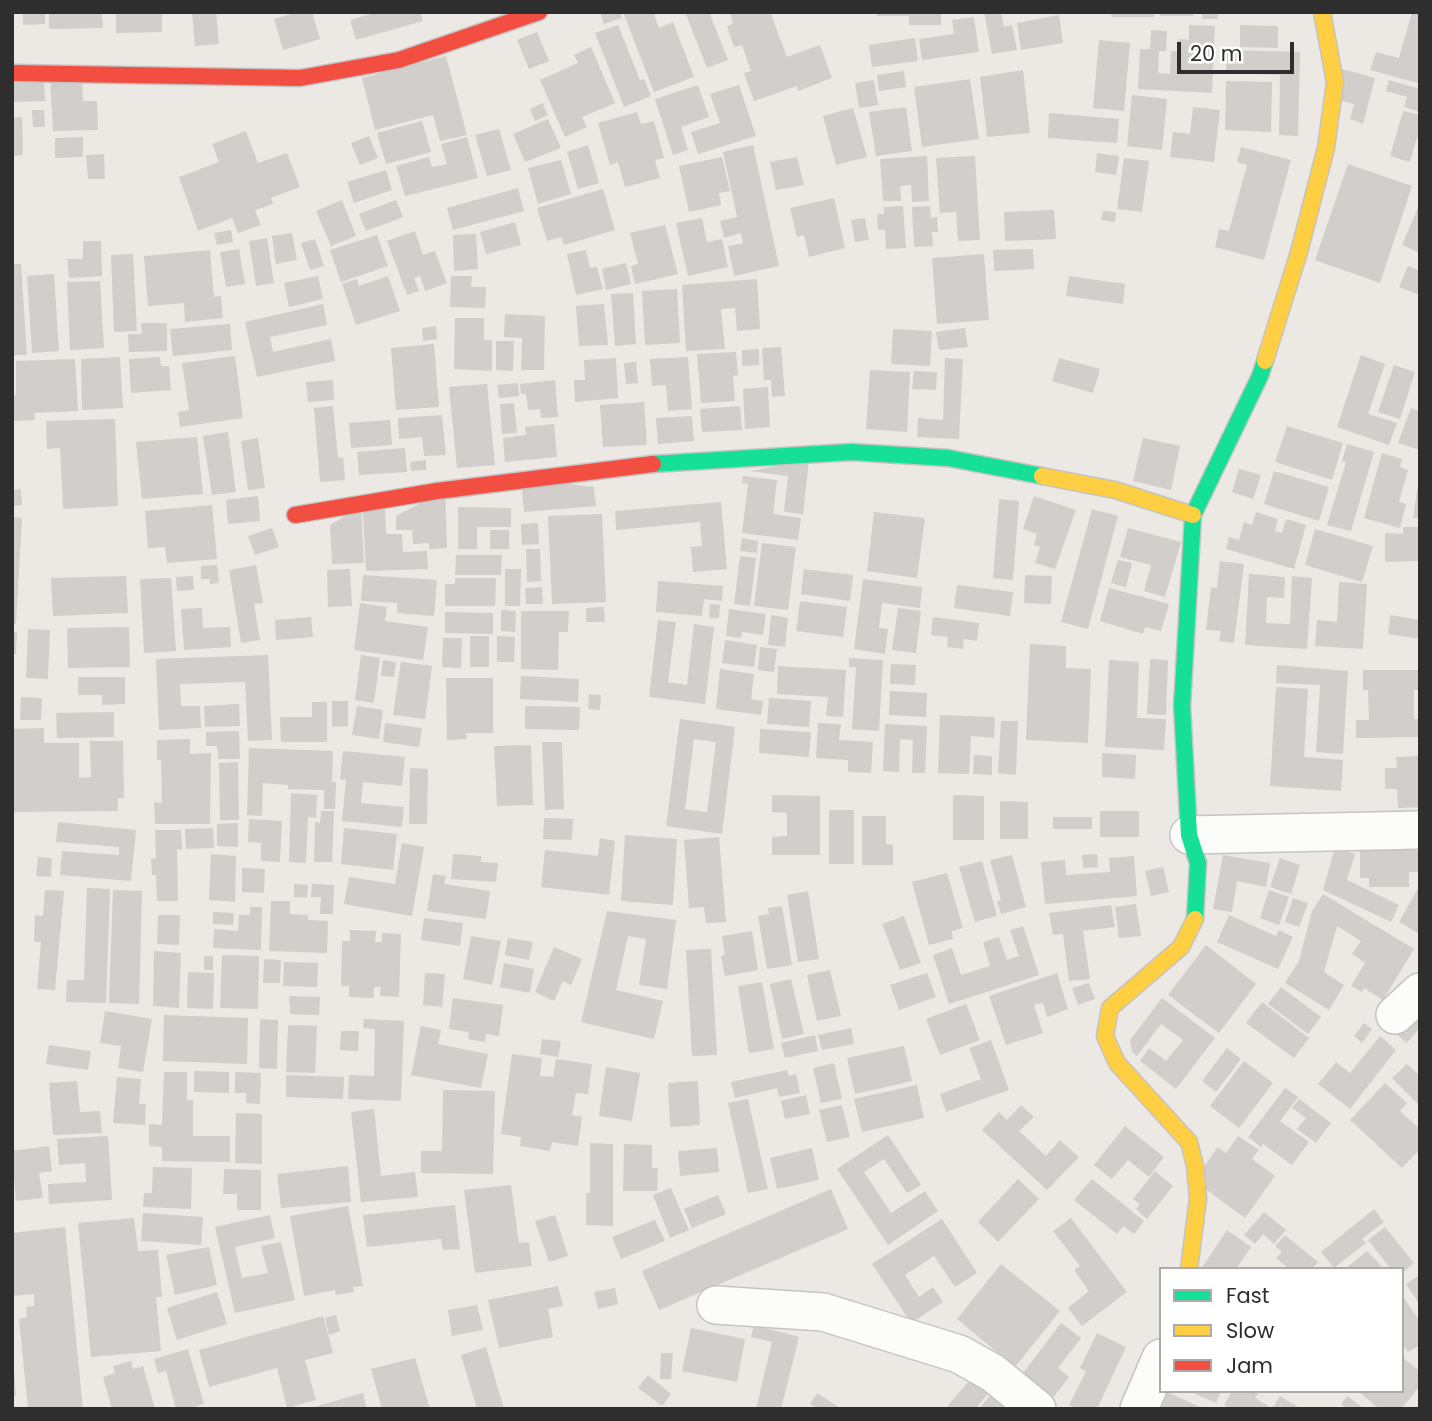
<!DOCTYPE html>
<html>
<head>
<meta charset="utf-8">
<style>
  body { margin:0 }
  #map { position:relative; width:1432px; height:1421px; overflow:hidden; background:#ece8e4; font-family:Poppins,sans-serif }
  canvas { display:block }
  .frame { position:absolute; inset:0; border:14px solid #2e2e2e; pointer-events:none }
  .legend { position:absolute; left:1159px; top:1267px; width:245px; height:126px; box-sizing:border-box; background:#fff; border:2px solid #ababab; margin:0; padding:9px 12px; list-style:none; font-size:21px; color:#2e2e2e }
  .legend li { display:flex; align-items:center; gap:14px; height:35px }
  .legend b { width:35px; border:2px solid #ababab }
  .scale { position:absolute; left:1177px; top:42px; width:117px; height:32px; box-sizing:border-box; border:4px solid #2e2e2e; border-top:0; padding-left:9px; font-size:21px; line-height:24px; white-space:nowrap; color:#2e2e2e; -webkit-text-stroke:5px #fff; paint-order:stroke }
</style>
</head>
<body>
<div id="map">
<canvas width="1432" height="1421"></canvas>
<div class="frame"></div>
<ul class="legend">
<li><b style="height:9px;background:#16e098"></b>Fast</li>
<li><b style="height:9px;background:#ffcf43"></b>Slow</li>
<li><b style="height:9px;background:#f24e42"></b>Jam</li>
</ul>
<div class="scale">20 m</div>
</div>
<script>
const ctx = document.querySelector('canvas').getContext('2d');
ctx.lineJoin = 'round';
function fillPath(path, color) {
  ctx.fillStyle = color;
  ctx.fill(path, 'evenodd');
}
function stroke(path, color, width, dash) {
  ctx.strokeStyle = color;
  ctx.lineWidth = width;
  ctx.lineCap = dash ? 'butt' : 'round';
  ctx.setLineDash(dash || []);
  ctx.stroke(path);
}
fillPath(new Path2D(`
  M23,12H45V24L23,25Z
  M49,12H102L103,28L49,29Z
  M116,12H162V32L116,33Z
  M192,12H216L219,44L195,46Z
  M298,12H312L320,39L283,50L274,19Z
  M377,12H420L423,21L356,40L350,20Z
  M600,12H620L622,18L604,24Z
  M623,12H653L659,28L673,22L694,77L654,92Z
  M685,12H709L728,60L707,68Z
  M722,12H770L787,57L820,45L832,78L798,91L797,86L754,101L744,73L751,71L742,45L734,47L727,26L733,24L730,13L723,15Z
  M877,12H941V25H909V16H877Z
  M984,12H1001L1004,27L1012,25L1017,50L992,54Z
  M1111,12H1154V17H1112Z
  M1160,12H1193V16H1160Z
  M1202,12H1218V19H1202Z
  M1412,12H1420V76L1418,83L1370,70L1376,52L1399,58Z
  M1059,15L1063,43L1021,50L1017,23Z
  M974,17L979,52L922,60L919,39L954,34L952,20Z
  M618,25L640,80L644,79L651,96L624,107L595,33Z
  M1189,25L1215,26L1212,93L1138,89L1140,49H1150L1151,30L1167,31L1166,51H1159L1158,73L1170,74L1171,51H1177L1178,39L1189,40Z
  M1240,25L1278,26V48L1240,47Z
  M537,32L549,61L529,69L517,40Z
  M915,38L918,61L872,67L869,45Z
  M1099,40L1130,43L1124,111L1093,108Z
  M591,47L615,103L582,117L587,127L565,137L540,80L578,63L574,55Z
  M1226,50L1300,52L1298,136L1279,135L1280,75L1226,73Z
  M446,56L467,135L440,141L433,115L375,130L362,78Z
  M1338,68L1375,78L1363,124L1350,119L1354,104L1342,101Z
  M1023,70L1030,133L987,137L980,77Z
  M904,71L906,87L879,91L877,75Z
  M82,78L83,101H97L98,130L53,131L50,79Z
  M44,79L45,101L12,102V80Z
  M970,79L979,139L922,147L914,87Z
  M874,80L878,105L859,108L855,83Z
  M1389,80L1420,89V112L1404,107L1407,97L1386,91Z
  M1226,81L1272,82L1271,132L1225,130Z
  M698,85L709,117L681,127L688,150L673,155L655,99Z
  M739,85L756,136L698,154L691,132L720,123L710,94Z
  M1132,95L1167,99L1162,150L1127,146Z
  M543,103L548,115L535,121L530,109Z
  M906,107L912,151L876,156L869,112Z
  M1193,107L1220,110L1214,162L1170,157L1173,132L1190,134Z
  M853,108L867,157L836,165L823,116Z
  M32,110H44L45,127H33Z
  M1403,111L1420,115V127L1410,162L1390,156Z
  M637,112L641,124L654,121L664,158L655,160L660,178L625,187L618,162L610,165L598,123Z
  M1049,113L1119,119L1117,143L1048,138Z
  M22,117L23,155L12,156V118Z
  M548,119L561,148L525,162L513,134Z
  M422,121L431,152L386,164L377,133Z
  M499,129L511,170L487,176L475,135Z
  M246,131L258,163L287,153L300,187L271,198L273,204L255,210L261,225L238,233L232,218L198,231L179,177L219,162L212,144Z
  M369,136L378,158L360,165L351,143Z
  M83,137V157L55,158V138Z
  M467,137L478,178L405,196L396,166L429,157L432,167L447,164L441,144Z
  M588,145L599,183L578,189L567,152Z
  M753,145L779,266L734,276L728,246L743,243L741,233L724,238L720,221L737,217L723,152Z
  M1241,147L1291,160L1264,260L1215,247L1219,229L1229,231L1247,165L1237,162Z
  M1097,153L1119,156L1116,175L1095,172Z
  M104,154L105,179H88L86,155Z
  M927,156L929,201L912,202L911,185L900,186L901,201H883L880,159Z
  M975,156L980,240L958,241L956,212L940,213L936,158Z
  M722,157L730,191L719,193L721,205L689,212L679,166Z
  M797,157L804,185L776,190L770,162Z
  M1124,158L1149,161L1142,212L1117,209Z
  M561,160L571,194L538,204L528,168Z
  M1348,164L1412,186L1380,283L1315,260Z
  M386,170L392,190L354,203L347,182Z
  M518,188L524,211L453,230L447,208Z
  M603,189L615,230L564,245L561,237L547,241L537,208Z
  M834,198L845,248L809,257L804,235L797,237L790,208Z
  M342,200L356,236L331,246L316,211Z
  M396,200L403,217L366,231L359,214Z
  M1420,203V253L1402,245Z
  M903,206L906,248L886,249L885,230H878L877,214H884V207Z
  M930,206L931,218L937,217L938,232H932L933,246L914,247L912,207Z
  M1054,210L1056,239L1005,241L1004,212Z
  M1103,211L1116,212L1115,222L1101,220Z
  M702,218L707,242L722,239L728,267L688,276L676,223Z
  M865,218L869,240L855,242L851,220Z
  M515,222L521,245L486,254L480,232Z
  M665,225L678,274L635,284L631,266L638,264L630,233Z
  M231,230L233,242L217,245L214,233Z
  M415,231L423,255L435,251L447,283L425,291L420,276L414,278L419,291L407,295L387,241Z
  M292,233L297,260L276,264L272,236Z
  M476,234L478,269L454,271L453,235Z
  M377,235L388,266L341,282L330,250Z
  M267,238L274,283L256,286L249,241Z
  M315,239L324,266L310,270L301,243Z
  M83,241H101L102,276L69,278L67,259H83Z
  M239,249L245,284L226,287L220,252Z
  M1033,249L1034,269L994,271L993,250Z
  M210,250L214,297L221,296L223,318L185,322L184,303L148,306L144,256Z
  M586,250L590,268L597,267L603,289L576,295L567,254Z
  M133,254L137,331L114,332L111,255Z
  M984,254L989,320L937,324L932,258Z
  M626,263L631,284L606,290L602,269Z
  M12,264H21L27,355H12Z
  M1408,266L1420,271V295L1399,287Z
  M54,274L59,351L32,353L27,276Z
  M318,276L323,299L289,307L284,283Z
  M388,276L400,311L356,325L342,284L357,279L359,286Z
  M451,276H472L471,287H486L485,308L450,307Z
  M1069,276L1125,284L1123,304L1066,296Z
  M757,279L760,329L737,331L735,308L721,309L725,349L686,351L682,285Z
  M100,281L104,348L70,350L67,282Z
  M677,289L680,343L645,345L642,291Z
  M633,293L636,344L615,346L611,294Z
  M323,304L327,325L270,337L273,352L331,339L335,361L257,377L245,322Z
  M604,304L608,345L579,346L576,306Z
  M505,314L545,316L544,370H521L522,338L504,337Z
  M455,318H484V340H492V371L454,369Z
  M141,323H167V351L129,352L128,334H142Z
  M230,324L232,350L173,356L170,329Z
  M436,326L437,339L423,341L422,328Z
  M965,328L968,347L939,350L936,332Z
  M893,329L932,331L930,366L891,364Z
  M496,341H514L513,371L496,370Z
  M434,344L439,407L396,410L391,348Z
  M781,347L785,396L772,397L771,380H764L762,348Z
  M759,349V365L742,366V350Z
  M736,352L738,375L733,376L735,401L701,403L697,354Z
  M1361,355L1385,364L1368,414L1397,423L1389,445L1337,427Z
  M235,356L243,418L180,427L178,412L189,410L182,363Z
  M120,357L123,408L82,410L81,359Z
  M160,357L161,366H169L171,390L131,393L129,359Z
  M688,357L692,409L668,411L666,385L652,386L650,359Z
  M616,358L618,398L575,402L574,380H585L584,360Z
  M945,358L963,359L959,439L917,437L918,418L943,420Z
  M1059,358L1100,369L1093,393L1052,381Z
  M75,359L78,411L34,413L35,420L12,421V396L16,395V361Z
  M636,362L638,383L626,384L624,363Z
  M1394,365L1415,372L1400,419L1378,412Z
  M870,370L910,372L907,432L866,429Z
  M914,371L937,372L936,390L912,389Z
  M333,380L334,400L308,402L306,382Z
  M555,380L558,417L541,418L540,409L528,410L526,394H521L520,384Z
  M518,383L519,396L499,398L497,385Z
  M487,384L495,465L457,468L449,387Z
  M768,387L770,427L745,429L743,389Z
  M644,402L647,445L603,447L600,405Z
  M514,403L517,433L502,434L500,404Z
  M333,406L338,458L343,457L345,480L320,482L314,408Z
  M740,406L742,430L702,432L700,409Z
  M1411,408L1420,411V450L1398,443Z
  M442,415L446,455L424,456L422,437L399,439L398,418Z
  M692,416L694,441L658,444L656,418Z
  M115,419L118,506L63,509L60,448L47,449L46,421Z
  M390,420L392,445L351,448L349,423Z
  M554,424L557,457L505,462L503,438L526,435L525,427Z
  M1287,426L1343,443L1332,480L1275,462Z
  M228,432L236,492L212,495L203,436Z
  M197,437L203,494L142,499L136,442Z
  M258,438L265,488L248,490L241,441Z
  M1143,438L1180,446L1171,490L1133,481Z
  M1347,444L1374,452L1351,531L1327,525L1346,462L1342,461Z
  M405,448L407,472L359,475L357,452Z
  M1382,453L1402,459L1400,467L1408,470L1399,502L1406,504L1400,528L1364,518Z
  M426,460V470L411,471L410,462Z
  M809,460L803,514L784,512L788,476L750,471Z
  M1239,469L1261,475L1253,499L1232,492Z
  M1274,471L1329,487L1319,521L1264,504Z
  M743,476L777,480L773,514L801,518L798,540L742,533L748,484L742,483Z
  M521,478L594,487L596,506L524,512Z
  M1419,479L1420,480V519L1413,518Z
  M21,489L22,505L12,506V490Z
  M445,490L447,548L429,549V543L413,544L412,530H396V516Z
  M362,495L385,506L386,534H402L403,552L427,551L428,569L366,571Z
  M258,496L260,521L228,524L226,500Z
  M1034,496L1076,510L1055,569L1035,563L1040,547L1034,545L1037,534L1023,529Z
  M999,499L1019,501L1013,580L993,578Z
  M721,502L727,569L693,572L691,547L702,546L700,522L616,530L615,511Z
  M212,505L217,559L167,563L165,547L148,548L145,511Z
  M361,507L364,563L332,564L330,525Z
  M458,507L511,508V527H477V549H458Z
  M1092,509L1118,516L1088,629L1061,622Z
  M874,512L925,518L917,578L867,571Z
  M1256,512L1278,519L1275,531L1282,533L1286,519L1306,525L1294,569L1226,549L1229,537L1239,540L1244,522L1252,525Z
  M602,514L606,602L552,604L548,516Z
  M12,517L22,518L16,624L12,623Z
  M538,523L539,544L522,545L521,524Z
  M1403,527H1420V561L1385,562V533L1403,534Z
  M272,528L279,547L255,555L248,536Z
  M1128,528L1181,542L1165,597L1144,591L1151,565L1120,557Z
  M1315,529L1373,546L1362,582L1305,565Z
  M490,530H509V549H490Z
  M742,538L758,541L757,553L740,551Z
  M762,543L796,547L788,610L754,606Z
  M526,549H540L541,581L527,582Z
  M456,555H502L501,575H455Z
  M740,556L756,558L750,606L734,604Z
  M1118,560L1132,563L1126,587L1111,583Z
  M1220,561L1244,564L1234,643L1219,641L1221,631L1206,630L1211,587L1217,588Z
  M217,565L219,583L210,584V579H201V566Z
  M256,565L263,603L254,604L260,640L241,643L229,570Z
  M350,569L352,606L328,607L327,570Z
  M505,569H521L520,606H505Z
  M804,569L853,575L850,601L801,594Z
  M1249,574L1285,577L1284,598L1267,597L1266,623L1290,624L1292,576L1312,578L1307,649L1245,645Z
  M363,575L437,580L434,616L397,613V603L361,601Z
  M1025,575L1052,576L1051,604L1024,603Z
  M126,576L128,613L53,616L51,578Z
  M193,576L194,590L177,591L176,577Z
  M171,578L176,651L144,653L140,579Z
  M455,578H496L495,606H445V584H455Z
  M863,579L922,587L920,608L882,603L879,628L888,629L885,654L854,649Z
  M658,581L723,586L722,601L704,599L702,616L656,612Z
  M1339,582L1367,584L1363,649L1315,646L1317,620L1337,622Z
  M957,585L1013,592L1010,616L954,608Z
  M542,587L543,604H526L525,588Z
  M1109,588L1169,604L1161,631L1145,627L1143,634L1100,621Z
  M800,601L847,607L843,637L796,631Z
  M360,603L387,607L385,621L428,627L423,660L354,650Z
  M710,604L720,605L719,618H709Z
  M604,607L605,622H586V608Z
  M202,608L203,628L230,627L231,647L184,650L181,609Z
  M898,608L921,611L916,653L892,650Z
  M729,609L766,614L763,635L742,632L741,638L726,636Z
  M501,610L516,611L515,632L501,631Z
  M521,611H569L568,632H559L558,670L521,669Z
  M445,612L493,613V634L445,633Z
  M771,615L788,618L785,647L768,645Z
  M1390,615L1420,620V639L1388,634Z
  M311,617L313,637L276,640L275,620Z
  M933,617L979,623L977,641L964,639L963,649L947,647L948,637L931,635Z
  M658,620L676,622L668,682L687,685L694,624L714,627L705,704L649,697Z
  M129,627L130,667L68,668L67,628Z
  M28,629L50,630L48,679L26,678Z
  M12,632H17L16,654H12Z
  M470,636H489V667H470Z
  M497,636L515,637L514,662H497Z
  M443,638H462L461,668L442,667Z
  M725,640L757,645L754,667L722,663Z
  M1030,644L1066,646V668L1091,669L1088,743L1026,740Z
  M760,647L777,649L774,672L758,670Z
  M268,655L272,740L248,741L245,682L180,684L181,706H200L201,728L159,730L156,659Z
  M361,655L380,658L374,703L355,700Z
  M849,658L883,660L879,731L852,729L856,667H849Z
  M1150,659L1168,660L1166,715L1147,714Z
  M383,660L396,662L394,677L381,676Z
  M1109,660L1139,662L1137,718L1166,719L1164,750L1105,747Z
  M401,662L432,666L425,719L393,715Z
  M891,664L916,665L915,685L890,684Z
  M1277,665L1348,671L1343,754L1316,752L1320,685L1276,683Z
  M778,666L846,670L843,717L826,716L828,697L777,694Z
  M720,669L754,674L751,699L763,701L761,715L716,709Z
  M1363,670H1420V690H1414V719H1420V737L1356,738V720H1369L1368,690H1363Z
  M521,676L579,679L578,702L520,699Z
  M78,677H125V704L102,705V695H78Z
  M446,678H493V733H466L467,739L447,740Z
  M1276,687L1308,689L1304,757L1343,760L1341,791L1270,786Z
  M890,691L927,693L926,717L889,715Z
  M589,694L601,695L600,710L588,709Z
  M21,697L42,698L41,720H20Z
  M769,698L811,701L809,727L767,724Z
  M332,701H348V726L332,727Z
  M312,702H327V742H281L280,717H312Z
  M239,704L240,726L205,727L204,706Z
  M357,706L383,710L379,739L352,735Z
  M525,706L580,707L579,730L525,729Z
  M114,712V737L57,738L56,713Z
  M940,715L995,717L994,738L971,736L969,774L938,773Z
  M680,719L735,727L722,834L666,826ZM694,739L716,742L707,812L685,809Z
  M1001,721H1018L1016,775L998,773Z
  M385,723L422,728L419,747L383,742Z
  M818,723L841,724L839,740L873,742L871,773L848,772V760L816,758Z
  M885,724L927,726L925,773H912L913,740L900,739L899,772L883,771Z
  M44,728V743H79V778L91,777L90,741H123L124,798H118V811L12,812V729Z
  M760,729L811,732L809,757L759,753Z
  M239,731L240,759H218L217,746H206V732Z
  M190,739V754L211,753L210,824H155L154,802L162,803L161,760H157V740Z
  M542,742H562L564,809L545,810Z
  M531,745L533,805L497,806L494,746Z
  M249,748L333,751L332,782H336L335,809H324V790L288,789V785L263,783L262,816L247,815Z
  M343,751L405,757L402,786L363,782L361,803L404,807L402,827L342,821L346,780L340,779Z
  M1102,753L1136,755L1135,779L1102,777Z
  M974,755L992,756V775L973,774Z
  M1420,756V807L1398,808L1397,789H1385V768H1397L1396,757Z
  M238,762L239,820H220L219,763Z
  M410,768L428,769L427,824H409Z
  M291,793L317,795L316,818L308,817L306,863L289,862Z
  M772,795L820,796V855H772V837L787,836V813L772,812Z
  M953,795L984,796V840H953Z
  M1000,801L1028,802V839H1000Z
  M829,810H854V864H829Z
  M321,811H334L332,862H314L315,822L320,823Z
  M1100,811H1139V837H1100Z
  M862,816H886V844L893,845V865H862Z
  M1053,817H1092V829H1053Z
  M544,818L573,819L572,840L543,839Z
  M249,819L282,821L280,862L261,861V843L248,842Z
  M58,822L136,830L131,881L60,875L62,851L119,855V847L56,842Z
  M238,823V847L217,846V824Z
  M213,828L214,848L186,849L185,829Z
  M344,828L397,834L393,870L341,864Z
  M155,830H181L182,850L177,849L178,901H157L156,875H152L151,859L156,858Z
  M625,835L677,839L673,905L621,901Z
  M719,837L726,922L706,923L704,907L689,908L684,840Z
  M600,838L615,841L609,895L541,887L545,850L598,856Z
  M402,843L424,847L412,916L344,904L349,877L395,884Z
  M1335,848L1355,854L1347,880L1399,905L1391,922L1323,890Z
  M1360,850H1419V872H1409V887H1369V878H1360Z
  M211,854L236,856L235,902L209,900Z
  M453,854L481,856V862L498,863L496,882L451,879Z
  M1097,854L1098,867L1083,868L1082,855Z
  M1012,855L1026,907L1001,914L997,901L1001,900L990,860Z
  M1223,855L1270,863L1266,887L1237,881L1232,912L1213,909Z
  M1134,856L1137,896L1045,904L1041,862L1065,860L1066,875L1110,872L1109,858Z
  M38,857L52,858L51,877L36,876Z
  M1280,858L1300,865L1291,894L1270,887Z
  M982,861L997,916L975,922L959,867Z
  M1163,867L1169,892L1151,896L1145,871Z
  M242,868L265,869L264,893L242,892Z
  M947,873L963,928L952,931L953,939L929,945L912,882Z
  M433,874L446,876L444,884L490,891L486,919L427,911Z
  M294,884L308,885L307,898L294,897Z
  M312,884L334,885L333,914H320L321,897H311Z
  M1420,885V934L1399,922Z
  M87,888L110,889L106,1003L66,1002L67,980H84Z
  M45,890L64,891L55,990L37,989L41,942H34L35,915L43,916Z
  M113,890L142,891L139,1004L109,1003Z
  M1269,890L1289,897L1279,925L1260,918Z
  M808,891L819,959L798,962L787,895Z
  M1323,894L1414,949L1383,1000L1364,988L1362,992L1351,986L1365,963L1352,954L1361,941L1337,926L1324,972L1344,985L1329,1010L1285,983L1299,961L1312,911Z
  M1293,898L1308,903L1299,927L1285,922Z
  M271,901H290V914L308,915V920L328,921L327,953L269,951Z
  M1136,904L1141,936L1119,938L1115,907Z
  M1111,905L1115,927L1083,931L1090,979L1069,981L1063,934L1053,935L1049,913Z
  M782,906L792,965L767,969L758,916L769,914L768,908Z
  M250,907H262L261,950L213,948L214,929L238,931L239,915H250Z
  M607,911L676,920L667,989L639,985L646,939L628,936L616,990L663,1001L654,1039L581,1022Z
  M213,912L234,913L233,925L213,924Z
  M158,915H180L179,945L157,944Z
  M1229,915L1276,936L1279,930L1293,937L1278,969L1217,942Z
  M904,916L921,963L900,970L882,924Z
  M424,918L463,923L460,946L421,940Z
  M1023,926L1039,975L949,1004L933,955L952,948L961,975L990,966L983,942L999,937L1007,960L1019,956L1010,930Z
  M350,930L376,931L375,942H382V933L401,934L399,997L380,996L381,987H374V998L349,997V986H341L342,941H350Z
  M752,931L758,970L725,976L721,956L725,955L722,936Z
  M471,936L501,941L492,985L463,979Z
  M508,938L533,942L529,960L505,955Z
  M1206,945L1256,984L1219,1033L1168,995Z
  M554,947L582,959L571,985L563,981L554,1001L535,992Z
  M711,949L717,1055L692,1056L686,950Z
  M154,951L181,953L179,1008L153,1006Z
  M222,955L259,956L258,1009L220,1008Z
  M204,956H213V970H204Z
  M264,959L281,960L280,983H263Z
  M284,962L318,963L317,987L283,986Z
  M504,963L534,969L530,993L500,987Z
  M830,970L841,1016L817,1021L807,975Z
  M188,972L214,973L213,1009L187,1008Z
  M425,973L445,974L442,1007L423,1005Z
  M927,973L936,997L899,1010L890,985Z
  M1057,973L1068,1009L1047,1017L1043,1003L1034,1005L1043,1033L1006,1045L989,996Z
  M791,979L804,1034L782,1039L770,984Z
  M762,982L774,1049L749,1053L738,986Z
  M1089,983L1095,999L1078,1005L1072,988Z
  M1281,987L1321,1017L1308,1034L1268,1004Z
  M1420,990V1027L1407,1043L1388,1027Z
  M289,996L320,997L319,1015L290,1014Z
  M453,998L503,1005L499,1036L486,1034L485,1042L468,1039L469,1032L449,1029Z
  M1162,998L1215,1038L1176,1089L1140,1061L1149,1048L1166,1061L1183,1040L1161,1024L1137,1056L1132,1052L1130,1040Z
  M1262,1002L1309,1038L1294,1058L1246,1023Z
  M966,1004L980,1040L940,1055L926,1019Z
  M105,1011L152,1019L143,1072L118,1068L121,1046L100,1043Z
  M164,1015L248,1018L247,1064L163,1061Z
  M260,1019L278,1020L277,1069L259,1068Z
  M364,1019L404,1021L401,1101L348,1099L349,1075L374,1076L375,1029L363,1028Z
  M1364,1023L1372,1029L1362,1043L1354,1036Z
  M288,1025L317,1026L315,1073L286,1072Z
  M421,1026L441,1030L438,1044L488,1054L481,1088L411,1075Z
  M851,1028L854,1044L822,1050L818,1035Z
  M341,1031H359L358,1051L340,1050Z
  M815,1035L818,1051L785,1058L781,1043Z
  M1380,1036L1396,1050L1350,1109L1318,1084L1336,1062L1350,1073Z
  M542,1039L561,1041L558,1057L540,1054Z
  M991,1040L1009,1090L946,1112L940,1094L981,1079L969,1048Z
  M49,1045L91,1051L88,1070L46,1064Z
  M904,1046L912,1081L855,1094L847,1058Z
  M1227,1048L1241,1059L1216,1092L1202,1081Z
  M512,1054L542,1058L540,1076L553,1077L556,1059L592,1064L588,1094L576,1093L572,1115L582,1117L578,1146L552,1142L550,1151L520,1146L521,1137L501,1134Z
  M1244,1061L1273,1083L1239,1128L1210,1106Z
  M834,1063L842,1099L821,1103L813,1068Z
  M1407,1064L1420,1076V1106L1392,1078Z
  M606,1067L640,1073L632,1121L599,1116Z
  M787,1070L789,1076L796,1074L800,1093L779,1097L777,1088L735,1098L731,1082Z
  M194,1071L229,1072V1093L194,1092Z
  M164,1072H187V1100H193V1136H230V1162L162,1161V1147L149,1146V1124L162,1125Z
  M235,1072L261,1073L260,1104L246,1103V1093H235Z
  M286,1075L344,1077L343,1099L286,1097Z
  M117,1077L141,1079L139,1104H146L145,1125L113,1123Z
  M77,1081L80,1112L100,1111L102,1133L53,1135L49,1083Z
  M698,1081L700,1125L670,1127L668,1083Z
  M1385,1083L1407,1103L1400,1111L1420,1129V1149L1402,1168L1350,1120Z
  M917,1085L924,1118L862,1132L854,1099Z
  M1285,1088L1298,1097L1280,1121L1309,1142L1292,1165L1263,1144L1261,1147L1248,1137Z
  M443,1090L495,1091L493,1174L421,1173V1151H442Z
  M806,1095L810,1114L785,1119L781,1101Z
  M748,1099L768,1189L748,1193L728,1103Z
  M1299,1099L1331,1123L1316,1143L1297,1129L1306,1118L1292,1108Z
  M842,1105L850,1137L827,1142L819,1110Z
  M1021,1105L1034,1117L1019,1131L1046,1156L1060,1140L1079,1157L1047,1190L982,1130L999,1112L1007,1120Z
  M374,1109L381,1176L415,1172L418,1197L361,1202L351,1112Z
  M236,1113L262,1114V1164L235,1163Z
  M1125,1126L1164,1157L1149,1177L1128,1160L1112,1179L1094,1165Z
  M888,1135L921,1185L907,1193L884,1159L864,1172L891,1213L925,1191L938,1211L888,1245L837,1169Z
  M108,1136L112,1200L49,1204L48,1184L86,1182L85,1163L59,1165L57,1139Z
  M1238,1136L1259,1150L1252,1159L1275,1176L1245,1218L1204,1188L1200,1172L1218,1147L1226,1153Z
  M590,1143L613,1144V1226L586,1225V1193H590Z
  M624,1144L652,1145V1168H658L657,1191H623Z
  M49,1146L52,1171L39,1173L43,1198L16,1201L12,1151Z
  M717,1148L719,1172L680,1176L678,1151Z
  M812,1148L819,1180L777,1189L770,1158Z
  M348,1166L351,1202L281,1208L277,1174Z
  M153,1167L192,1168L191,1209L143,1207L144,1193H152Z
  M224,1169L261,1170V1210H237V1194H223Z
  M1155,1171L1173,1186L1147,1219L1136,1209L1140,1204L1133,1199Z
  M1018,1179L1039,1199L998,1242L978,1222Z
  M1092,1179L1144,1221L1134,1234L1123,1226L1117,1234L1074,1200Z
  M511,1185L519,1243L529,1242L532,1266L475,1273L464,1190Z
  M671,1188L689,1230L670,1238L653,1195Z
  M831,1189L848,1229L659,1310L642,1271Z
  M718,1195L726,1214L692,1228L684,1209Z
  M455,1205L460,1249L443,1250L441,1239L367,1247L363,1215Z
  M348,1206L363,1286L353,1287L354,1292L336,1295L335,1290L304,1296L290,1216Z
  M1374,1209L1384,1222L1362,1239L1366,1243L1334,1268L1321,1252Z
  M1264,1212L1286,1230L1274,1244L1263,1234L1255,1244L1244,1235Z
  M143,1213L203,1217L201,1245L141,1241Z
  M270,1215L275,1238L235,1247L242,1278L268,1273L261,1246L281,1242L295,1300L235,1313L215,1227Z
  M555,1215L568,1256L549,1262L535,1221Z
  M134,1218L138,1251L158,1250L162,1297H156L161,1351L91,1357L78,1223Z
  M1071,1218L1127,1292L1082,1326L1068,1308L1089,1291L1074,1270L1080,1266L1053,1231Z
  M942,1219L977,1273L955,1287L934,1256L905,1275L919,1297L933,1287L943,1302L911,1323L872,1264Z
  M655,1220L665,1241L621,1259L612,1237Z
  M65,1227L83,1409H28L19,1319L27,1317L26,1307L34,1306V1294L12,1296V1233Z
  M1385,1227L1414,1263L1402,1273V1269H1391L1368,1240Z
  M1227,1230L1251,1247L1236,1269H1201Z
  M1285,1235L1318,1262L1312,1269H1289L1276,1258L1282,1252L1275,1246Z
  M209,1247L217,1285L175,1295L166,1255Z
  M1367,1251L1381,1266L1378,1269H1345Z
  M1001,1264L1060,1311L1015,1367L957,1319Z
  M1420,1275V1305L1406,1284Z
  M558,1286L563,1306L548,1309L553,1337L499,1348L488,1300Z
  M615,1288L618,1304L598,1309L594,1292Z
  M217,1292L227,1324L177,1340L167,1308Z
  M1402,1295L1420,1322V1345L1408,1352L1402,1344Z
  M477,1305L483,1330L452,1336L448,1310Z
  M336,1315L340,1331L329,1335L325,1318Z
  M323,1316L333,1353L305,1360L316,1400L287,1408L277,1368L209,1387L199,1350Z
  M1061,1323L1081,1338L1058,1368L1069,1377L1052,1399L1021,1376Z
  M754,1325L799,1337L781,1409H756L772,1342L751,1337Z
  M691,1328L745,1339L737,1382L682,1371Z
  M1097,1333L1126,1347L1097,1409H1077L1069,1405L1086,1371L1080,1368Z
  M486,1347L504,1409H477L461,1355Z
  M188,1349L204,1404L188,1409H176L166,1371L158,1373L154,1359Z
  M661,1353H673L671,1379H660Z
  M1402,1357L1420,1371V1386L1401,1409H1379L1358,1391H1402Z
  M415,1358L430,1409H382L371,1369Z
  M131,1361L133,1369L143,1366L155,1409H112L103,1377L115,1373L113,1366Z
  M12,1371H14L16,1396H12Z
  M975,1374L992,1389L975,1409H945Z
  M648,1375L671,1394L662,1406L638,1388Z
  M995,1390L1016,1409H979Z
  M1165,1391L1204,1409H1154Z
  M1189,1391H1221L1216,1403Z
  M1232,1391H1260L1255,1398L1270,1407L1269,1409H1229L1224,1405Z
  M363,1393L367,1409H310V1408Z
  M817,1393L842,1409H818L810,1404Z
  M1280,1396L1298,1407L1297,1409H1272Z
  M1347,1396L1365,1409H1347L1341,1404Z`), '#d1cecb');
const street = new Path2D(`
  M1189,835L1420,830
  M1395,1015L1420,992
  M716,1305L823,1312L959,1354L993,1373L1037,1409
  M1139,1409L1161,1358`);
const fast = new Path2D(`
  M653,464L851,452L948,458L1042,476
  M1195,919L1198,863L1189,835L1182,706L1193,515L1260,376L1265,361`);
const slow = new Path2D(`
  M1265,361L1299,252L1326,148L1335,82L1322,12
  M1042,476L1115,490L1193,515
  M1189,1269L1198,1199L1195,1166L1189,1142L1117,1063L1105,1036L1110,1008L1181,947L1195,919`);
const jam = new Path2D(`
  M12,73L300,78L399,60L539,12
  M295,515L437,491L653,464`);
stroke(street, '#c5c4c5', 40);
stroke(fast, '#c5c4c5', 19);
stroke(slow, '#c5c4c5', 19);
stroke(jam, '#c5c4c5', 19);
stroke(street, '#fcfcfb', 37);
stroke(fast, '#16e098', 16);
stroke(slow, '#ffcf43', 16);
stroke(jam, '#f24e42', 16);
</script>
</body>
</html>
